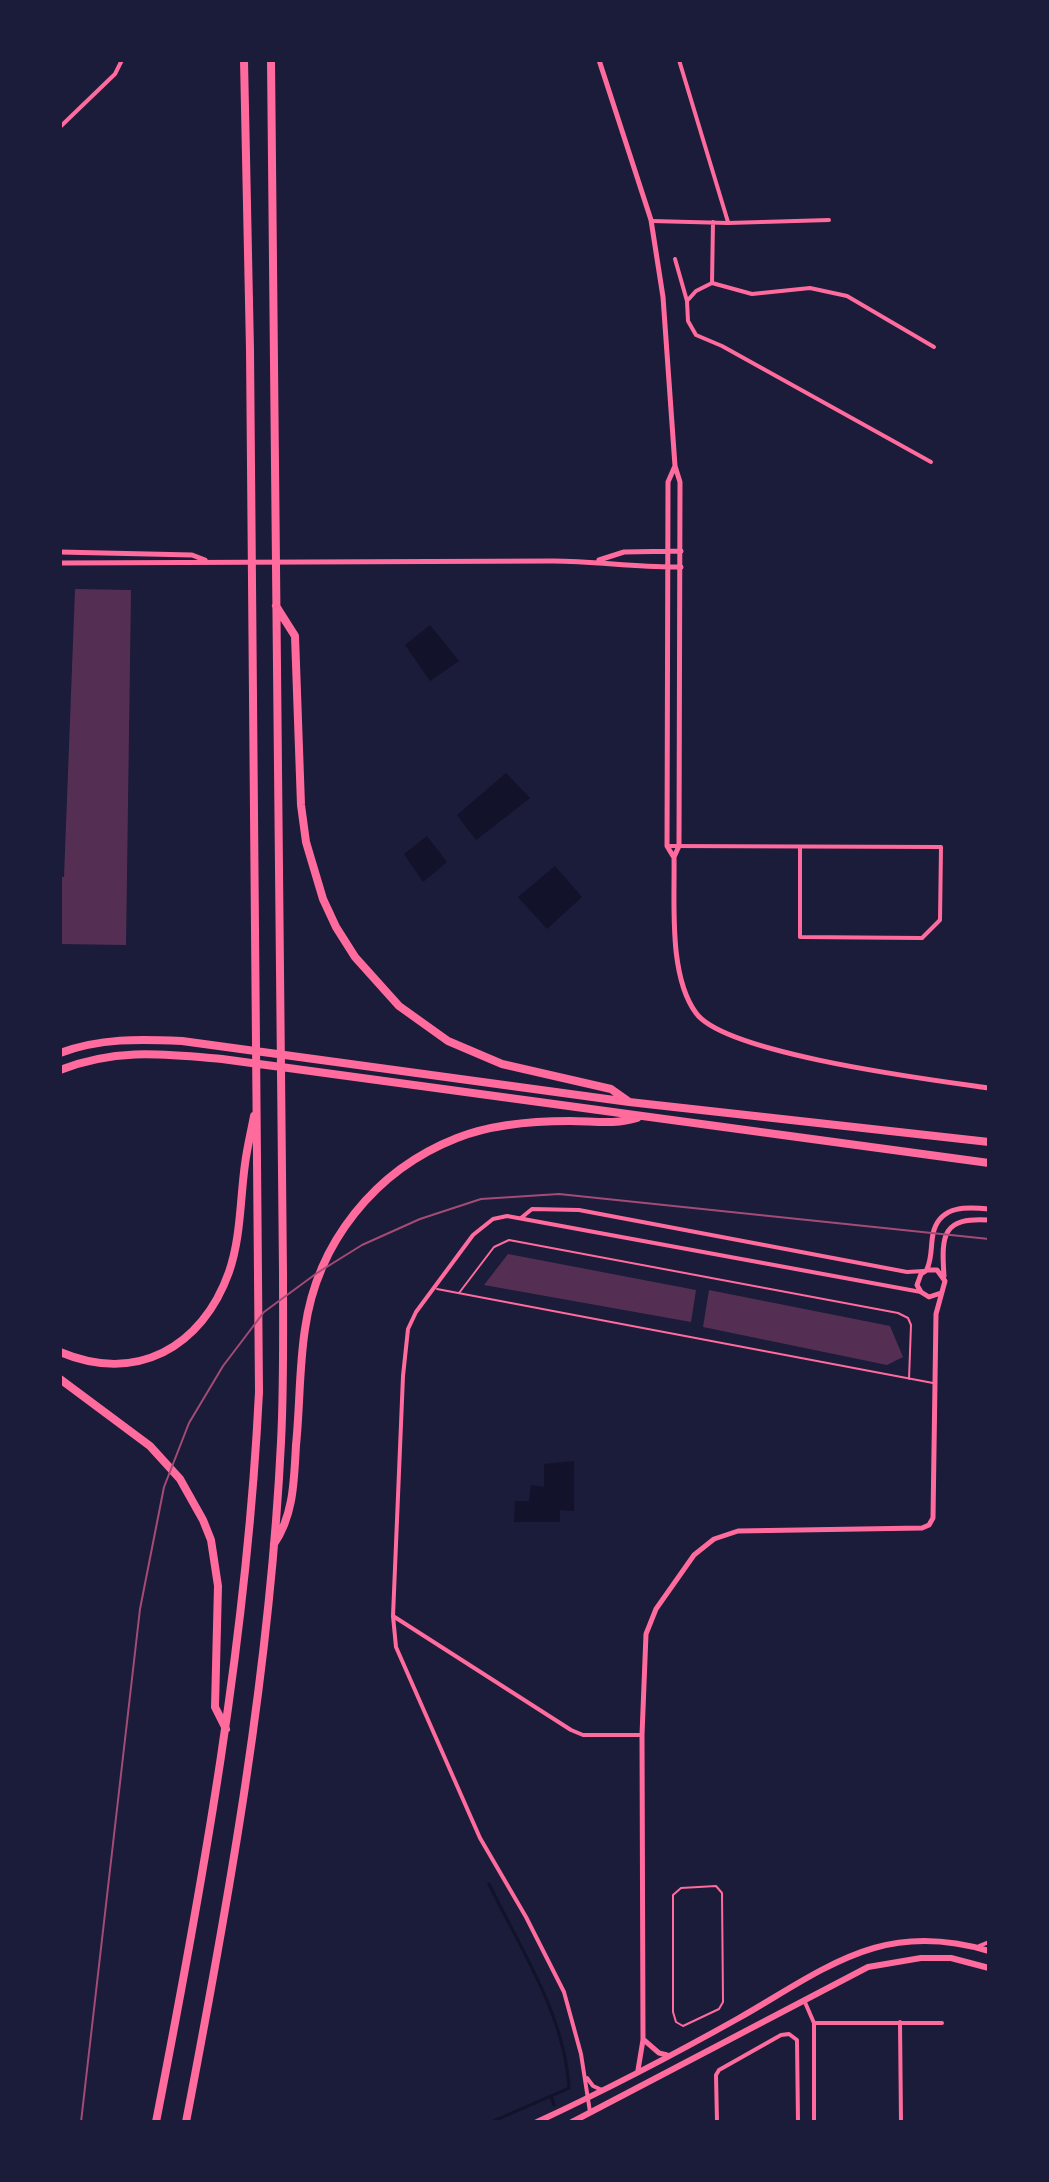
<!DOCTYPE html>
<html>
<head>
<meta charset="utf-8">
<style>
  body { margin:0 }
  #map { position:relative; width:1049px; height:2182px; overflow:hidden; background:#1b1b3a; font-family:"DM Sans",sans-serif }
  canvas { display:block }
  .frame { position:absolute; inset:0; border:62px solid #1b1b3a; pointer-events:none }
</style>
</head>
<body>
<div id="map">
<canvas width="1049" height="2182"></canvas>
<div class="frame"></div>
</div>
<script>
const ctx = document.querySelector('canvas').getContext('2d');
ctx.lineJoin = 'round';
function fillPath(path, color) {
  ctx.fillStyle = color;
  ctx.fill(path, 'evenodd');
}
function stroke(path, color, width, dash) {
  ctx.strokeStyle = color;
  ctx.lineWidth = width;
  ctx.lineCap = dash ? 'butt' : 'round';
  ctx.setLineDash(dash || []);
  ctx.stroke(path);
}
fillPath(new Path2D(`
  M430,625L459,661L430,681L405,645Z
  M506,773L530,798L476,840L457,815Z
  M427,836L447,862L423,882L404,854Z
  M555,866L582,897L547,929L518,897Z
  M574,1461V1511L560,1510V1522H514L515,1501H529L531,1485L544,1487V1464Z`), '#12122b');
stroke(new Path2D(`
  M489,1884C520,1948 565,2015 569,2088L491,2122
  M551,2096L554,2105`), '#12122b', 3);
fillPath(new Path2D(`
  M75,589L131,590L126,945L60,944V877H64Z
  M508,1254L696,1290L691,1322L484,1285Z
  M709,1290L890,1326L903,1357L887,1365L703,1327Z`), '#542f53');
stroke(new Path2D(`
  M437,1289L933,1383
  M459,1293L494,1247L509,1240L898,1313L908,1318L911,1325L909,1379
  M716,1886L722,1893L723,2002L719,2009L683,2026L676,2022L673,2012V1895L681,1888Z`), '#ff6b9d', 2);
stroke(new Path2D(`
  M679,60L728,222
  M60,127L115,74L122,60
  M652,221L728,223L829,220
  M675,259L687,301L688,321L696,335L722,346L931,462
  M712,283L713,222
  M687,301L696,291L712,283L752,294L810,288L847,296L934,347
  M667,846L941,847L940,920L922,938L800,937V847
  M521,1218L532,1209L579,1210L907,1272L924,1271
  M393,1616L571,1730L583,1735H642
  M979,1946L989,1942
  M804,2000L814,2023V2122
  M900,2022L901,2122
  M814,2023H942
  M587,2078L593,2086L602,2090
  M590,2112L581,2054L564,1992L526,1917L480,1838L396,1647L393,1616L403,1376L408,1329L416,1312L473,1235L493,1219L507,1216L921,1292
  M717,2122L716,2075L719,2070L781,2035L789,2034L797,2040L798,2122`), '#ff6b9d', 4);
stroke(new Path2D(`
  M599,60L651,220L663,297L675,466L680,482L679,846L674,857C675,901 668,975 696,1013C725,1054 933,1080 989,1088
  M60,552L192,555L205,560
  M599,560L624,552L681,551
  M60,563L553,561C596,561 638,568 681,567
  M673,856L667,846L668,482L675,466
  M927,1269C933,1256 930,1243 934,1230C942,1205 968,1207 989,1209
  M944,1276C941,1234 943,1217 989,1220
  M644,2040L659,2053L667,2055
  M638,2070L643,2040L642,1735L646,1634L656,1609L694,1555L714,1539L738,1531L922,1528L929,1525L933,1518L936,1314L945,1281L937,1270H927L921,1274L917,1285L921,1292L929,1297L941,1293`), '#ff6b9d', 5);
stroke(new Path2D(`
  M537,2122C606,2090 673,2055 739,2018C782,1994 826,1962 874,1948C912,1937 952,1940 989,1951
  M572,2122L868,1967L921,1958H951L989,1968`), '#ff6b9d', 6);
stroke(new Path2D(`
  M276,606L295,636L301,805L306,842L323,899L336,927L355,957L399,1006L448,1041L502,1064L611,1089L628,1101
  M60,1053C100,1038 139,1039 182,1041L629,1102L989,1142
  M60,1070C117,1048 163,1054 222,1059L989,1163
  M60,1352C136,1384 202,1348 229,1272C241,1237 240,1200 245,1164C247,1148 251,1132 254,1116
  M60,1379L150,1446L180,1479L203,1520L211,1540L218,1586L215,1707L226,1729
  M274,1544C294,1515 294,1479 296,1445C300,1406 299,1368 305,1329C317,1243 375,1170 457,1138C492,1124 532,1121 570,1121C593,1121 615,1125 637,1118
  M156,2122C203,1881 247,1638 259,1392L250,350L244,60
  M186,2122C229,1898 270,1670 281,1442C284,1385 283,1328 283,1272L271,60`), '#ff6b9d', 8);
stroke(new Path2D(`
  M81,2122L140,1609L164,1487L189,1423L223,1366L264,1312L317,1273L362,1245L420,1219L481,1199L559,1194L989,1239`), '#a44b75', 2);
</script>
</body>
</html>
